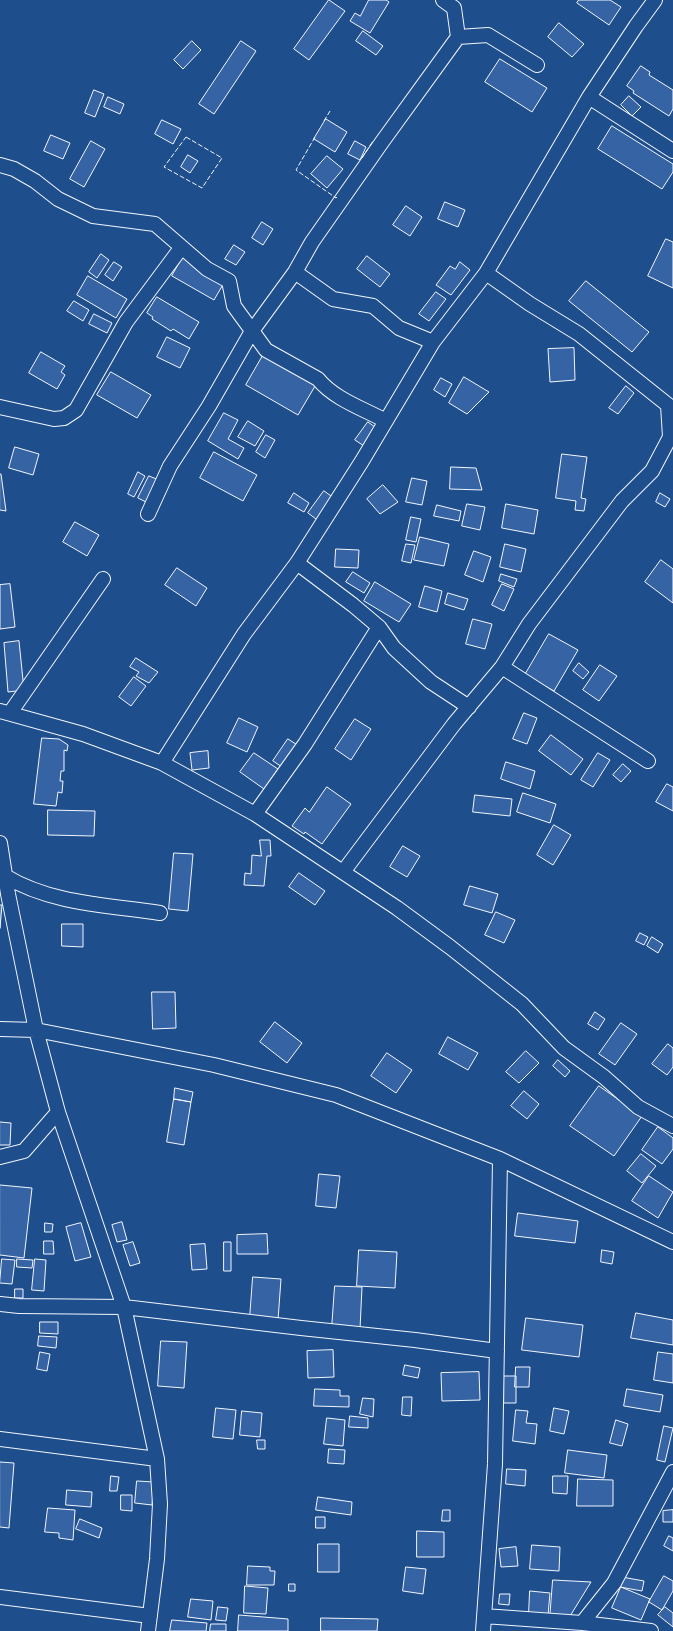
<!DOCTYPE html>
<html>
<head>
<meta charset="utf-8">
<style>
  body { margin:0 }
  canvas { display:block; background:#1f4e8c }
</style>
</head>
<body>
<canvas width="673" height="1631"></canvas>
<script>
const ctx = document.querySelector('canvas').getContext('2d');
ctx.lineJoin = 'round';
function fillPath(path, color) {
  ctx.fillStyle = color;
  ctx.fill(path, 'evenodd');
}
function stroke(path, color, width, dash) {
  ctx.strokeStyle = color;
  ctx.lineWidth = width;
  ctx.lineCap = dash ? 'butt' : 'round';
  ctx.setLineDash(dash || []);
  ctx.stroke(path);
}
const building = new Path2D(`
  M329,0L345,11L309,60L294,49Z
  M369,0H386L389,2L370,33L350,21L355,13L360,16Z
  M579,0H610L621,7L609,25L577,3Z
  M559,23L584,44L572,57L548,37Z
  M363,31L383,46L376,55L356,41Z
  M192,41L201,50L183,69L174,60Z
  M241,41L256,51L214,114L199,104Z
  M500,59L547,88L532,112L485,82Z
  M641,66L650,72L649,75L673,90V109L669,116L633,93L634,91L627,86Z
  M94,90L104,94L95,117L85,113Z
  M629,96L641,107L632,116L621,105Z
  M108,97L124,104L120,114L104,107Z
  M326,119L347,132L335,152L314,139Z
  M162,120L181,129L173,144L155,134Z
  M612,126L673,164V172L662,189L598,149Z
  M51,135L70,143L63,159L44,151Z
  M91,141L105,149L84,187L70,179Z
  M355,141L366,147L360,160L348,154Z
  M188,155L198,161L190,173L181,167Z
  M327,156L343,169L327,188L311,174Z
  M445,202L465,210L458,227L438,219Z
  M406,206L422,217L410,236L393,225Z
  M262,222L273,229L263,245L252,238Z
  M666,239L673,242V288L648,276Z
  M234,245L245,252L236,265L225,259Z
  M101,254L109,260L97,278L89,272Z
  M367,256L390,274L380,287L357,269Z
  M183,257L225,281L214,300L172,276Z
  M114,262L122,267L113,281L105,275Z
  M460,262L470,270L451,295L436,285L450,266L455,269Z
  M88,276L127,299L116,318L77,295Z
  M586,281L649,332L632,352L569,301Z
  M436,292L446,299L429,321L419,314Z
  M157,297L199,322L189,339L173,329L171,331L152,319L153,317L147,313Z
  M74,301L89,310L83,321L67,311Z
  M94,314L112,323L107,333L89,324Z
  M167,337L190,348L180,368L157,357Z
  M574,348L575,380L550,382L548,349Z
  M41,352L65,366L61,372L65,375L57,389L29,373Z
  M265,352L318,381L298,415L246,385Z
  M111,372L151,395L137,418L97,395Z
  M464,377L489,392L467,414L449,403Z
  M441,378L452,384L445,397L434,390Z
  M626,386L634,393L618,414L609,408Z
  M224,413L238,420L228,439L244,448L238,459L208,441Z
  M248,421L264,431L255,446L238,437Z
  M368,422L379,430L367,448L355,440Z
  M266,435L275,440L265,458L256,452Z
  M15,447L39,454L33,475L9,468Z
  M214,452L257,475L243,501L200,478Z
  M562,454L587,457L581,498L586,499L584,511L575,510L576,501L556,498Z
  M451,467L476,468L482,490L450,489Z
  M138,472L145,476L134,497L128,494Z
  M0,474H1L6,511L0,510Z
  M149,476L159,480L148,503L138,498Z
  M412,478L427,481L422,505L406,502Z
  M383,485L398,502L380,514L367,499Z
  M324,491L337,500L320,522L308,513Z
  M294,493L309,503L304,512L288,503Z
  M660,493L670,499L665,507L656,502Z
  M467,504L485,507L480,530L462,526Z
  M506,504L538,510L534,534L502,528Z
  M437,505L461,511L459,521L434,516Z
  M411,517L421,519L416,542L406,540Z
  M75,522L99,535L87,556L63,542Z
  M420,537L449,544L444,566L414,560Z
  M406,544L415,545L411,563L402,561Z
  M505,544L526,549L521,572L500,567Z
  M336,549L359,550L358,568L335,567Z
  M474,551L491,557L483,582L465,575Z
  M661,560L673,569V603L645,582Z
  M177,568L207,588L196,606L165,585Z
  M353,572L370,583L364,593L346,582Z
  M501,574L517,579L514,587L499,581Z
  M375,582L411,604L399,622L364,601Z
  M10,584L15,627L0,629V585Z
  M502,584L514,589L504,611L492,605Z
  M425,586L442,591L437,612L419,607Z
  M448,593L468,599L464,610L445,604Z
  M473,619L492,624L485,649L466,644Z
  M549,634L578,650L554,691L525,675Z
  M19,641L24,690L8,692L4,643Z
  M136,658L158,672L149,683L136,676L139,672L130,667Z
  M579,663L589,672L583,679L573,671Z
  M600,665L617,676L599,701L583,690Z
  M134,677L146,686L131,706L119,697Z
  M524,713L537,718L527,744L513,739Z
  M239,718L258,727L247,752L227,743Z
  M355,719L371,729L351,760L335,749Z
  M551,735L583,759L571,775L539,751Z
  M42,738L59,739L68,745L67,751L64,750V771H61L60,781H63L62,793L58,792L56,806L34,804Z
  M288,739L302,748L288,771L273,761Z
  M208,751L209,768L192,770L190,753Z
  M254,753L278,769L264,789L240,772Z
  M598,753L610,760L593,787L581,780Z
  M506,762L535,771L530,789L501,779Z
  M623,764L631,771L621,782L613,775Z
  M667,784L673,787V811L656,802Z
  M327,787L351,804L322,844L305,832L304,834L292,826L305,808L309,812Z
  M523,793L556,804L550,823L517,812Z
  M475,795L512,799L510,816L473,812Z
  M48,810L95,811L94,836L48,835Z
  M554,825L571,835L553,865L537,855Z
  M260,840H270L271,856H267L264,886L244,885L245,873L251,874L252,855L261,856Z
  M403,846L420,856L407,877L390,867Z
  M174,853L193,854L188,911L169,909Z
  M299,873L325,891L315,905L289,887Z
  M470,886L498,894L492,913L464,905Z
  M0,905H2L0,928Z
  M496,912L515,920L504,943L485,935Z
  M62,924H83V947L62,946Z
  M640,933L648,937L644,945L636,941Z
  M652,937L663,944L658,953L647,946Z
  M152,992H175L176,1028L153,1029Z
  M595,1012L605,1019L598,1030L588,1024Z
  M275,1022L302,1043L287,1063L260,1042Z
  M621,1023L637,1034L615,1065L599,1054Z
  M448,1037L478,1053L468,1070L439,1054Z
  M668,1044L673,1048V1067L667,1075L652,1064Z
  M526,1051L539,1063L519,1083L506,1072Z
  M387,1053L412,1070L396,1093L371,1076Z
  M558,1060L570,1071L565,1077L553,1066Z
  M599,1086L642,1116L614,1156L570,1126Z
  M175,1088L193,1092L191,1102L174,1099Z
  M524,1091L539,1104L527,1119L511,1106Z
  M174,1099L191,1102L184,1145L167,1142Z
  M0,1122L11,1123L10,1145H0Z
  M658,1127L673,1138V1149L662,1164L642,1150Z
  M641,1154L656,1166L642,1183L627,1171Z
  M319,1174L340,1176L336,1208L316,1206Z
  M649,1176L673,1192L658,1218L632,1201Z
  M0,1185L32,1188L24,1258L0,1255Z
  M518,1213L578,1221L575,1243L515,1236Z
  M122,1222L127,1240L117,1242L112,1225Z
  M45,1223L53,1224L52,1232H45Z
  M81,1223L91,1257L75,1261L66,1227Z
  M267,1234L268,1254H237V1235Z
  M44,1241H53L54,1254H44Z
  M133,1242L140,1263L130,1266L123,1245Z
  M224,1242H231V1271H224Z
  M205,1244L207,1269L192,1270L190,1245Z
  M359,1250L397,1252L395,1288L357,1286Z
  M602,1250L614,1252L612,1264L601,1262Z
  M2,1259L15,1260L12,1284L0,1283Z
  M17,1259L33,1260L32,1268L17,1267Z
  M35,1259L46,1260L44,1291L32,1290Z
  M253,1277L281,1279L278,1320L250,1318Z
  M335,1286L362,1287L360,1329L332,1328Z
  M15,1289H23V1298H15Z
  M636,1313L673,1320V1345L631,1338Z
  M526,1318L583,1325L579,1357L522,1350Z
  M40,1322H58V1334L40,1333Z
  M39,1336L57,1337L56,1348L38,1346Z
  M161,1341L187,1342L184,1388L158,1386Z
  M333,1350L334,1377L308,1378L307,1351Z
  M40,1352L50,1354L47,1371L37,1369Z
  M658,1352L673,1354V1383L654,1380Z
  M405,1365L420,1368L418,1378L403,1375Z
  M516,1367H530L529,1387H515Z
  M479,1372L480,1400L442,1401L441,1373Z
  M504,1376H516V1403H504Z
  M315,1389L340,1390V1396H349V1407L314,1406Z
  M627,1389L663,1395L660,1412L624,1406Z
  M403,1397H412L411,1416L402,1415Z
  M363,1398L374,1399L373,1417L360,1414Z
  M216,1408L236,1410L233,1439L213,1437Z
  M554,1408L569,1411L564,1434L550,1431Z
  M516,1410L528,1411L526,1423L537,1424L535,1444L513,1441Z
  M242,1411L262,1413L260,1437L240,1435Z
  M350,1416L368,1418V1428L349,1427Z
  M327,1418L345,1420L343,1446L324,1444Z
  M616,1420L628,1424L622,1446L610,1443Z
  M664,1426L673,1428L665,1462L657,1460Z
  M257,1440H265V1449H258Z
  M329,1449L345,1450L344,1464L328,1463Z
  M568,1450L607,1455L604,1478L565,1473Z
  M0,1462L14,1463L9,1528L0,1527Z
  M507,1469L526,1470L525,1486L506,1484Z
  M111,1476L119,1477L117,1491H110Z
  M553,1476H568L567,1494L553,1493Z
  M578,1479L613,1480V1506H577Z
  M137,1481L154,1482L152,1505L135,1503Z
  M67,1490L92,1492L91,1507L66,1505Z
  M121,1495H132V1511L121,1510Z
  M318,1497L352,1502L351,1515L316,1510Z
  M48,1508L75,1510L73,1540L59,1538V1533L45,1532Z
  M443,1510H450V1521H442Z
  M673,1510V1522H663V1511Z
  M316,1517H325V1528H316Z
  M80,1519L102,1528L99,1538L76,1529Z
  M417,1531L444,1532V1557H417Z
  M669,1536L673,1538V1551L664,1546Z
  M318,1544H339V1572H318Z
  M532,1545L560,1547L559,1571L530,1569Z
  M516,1547L518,1566L501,1567L499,1549Z
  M248,1566L270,1567V1571H275L274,1585H247Z
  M406,1567L426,1569L423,1594L403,1591Z
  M664,1576L673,1581V1591L662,1610L649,1602Z
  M622,1577L644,1581L642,1591L620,1587Z
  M553,1580L591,1582L567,1621L550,1619Z
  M289,1584H295V1591H289Z
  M245,1586L268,1588L266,1614L244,1613Z
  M621,1587L650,1599L641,1620L612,1608Z
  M530,1591L550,1593L548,1615L529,1613Z
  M500,1594H510L509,1605L499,1604Z
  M191,1599L213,1601L211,1620L188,1617Z
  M218,1607L228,1608L226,1621L216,1620Z
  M665,1607L673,1613V1627L658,1615Z
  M239,1615L288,1619V1631H238Z
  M321,1618L378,1619L377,1631H321Z
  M172,1620L207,1623L206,1631H170Z
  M211,1624H226V1631H210Z`);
fillPath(building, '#3563a3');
stroke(building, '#f2f6ff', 1);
const street = new Path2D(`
  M443,0L454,8L458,37
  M589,97L673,151
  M0,165L14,169L35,181L58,199L93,216L155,224L207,269L229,281L234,306L266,350L318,379C334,399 364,409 386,421
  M295,272L333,299L373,306L399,328L433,342
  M486,273L530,304L579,334L673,409
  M0,407L54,419L64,418L76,410L126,322L181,248
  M148,514L170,466L209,406L252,331L295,272L312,242L382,142L458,37L488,35L537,65
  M297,563L353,605L379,627L394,648L431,682L469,707
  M502,667L648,761
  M0,711L83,734L162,763L255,814L397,908L450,947L522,1004L564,1048L604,1077L638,1107L673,1126
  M10,713L103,579
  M162,763L244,634L297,563L362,461L433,342L486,273L589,97L636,26L655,0
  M255,814L305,744L379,627
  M0,843L8,894L36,1030L58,1112L124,1307L157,1459L160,1504L157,1559L148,1631
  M343,872L454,724L502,667L529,624L622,501L652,471L670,437L668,405
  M5,876C51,904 108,905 160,913
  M0,1029L36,1030L214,1065L336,1095L500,1159L673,1242
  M0,1157L24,1151L58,1112
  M0,1304L19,1306L124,1307L301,1328L415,1340L497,1351
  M0,1439L157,1459
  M0,1597L150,1616
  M484,1616L582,1623L651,1631
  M582,1623L614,1583L673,1472
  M483,1631L495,1464L500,1159`);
stroke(street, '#f2f6ff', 16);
stroke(street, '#1f4e8c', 14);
stroke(new Path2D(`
  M324,121L330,111
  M186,137L222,158L202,188L164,167Z
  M315,137L296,170L336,198L337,197
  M362,158L373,141`), '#f2f6ff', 1, [5, 2]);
</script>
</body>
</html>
